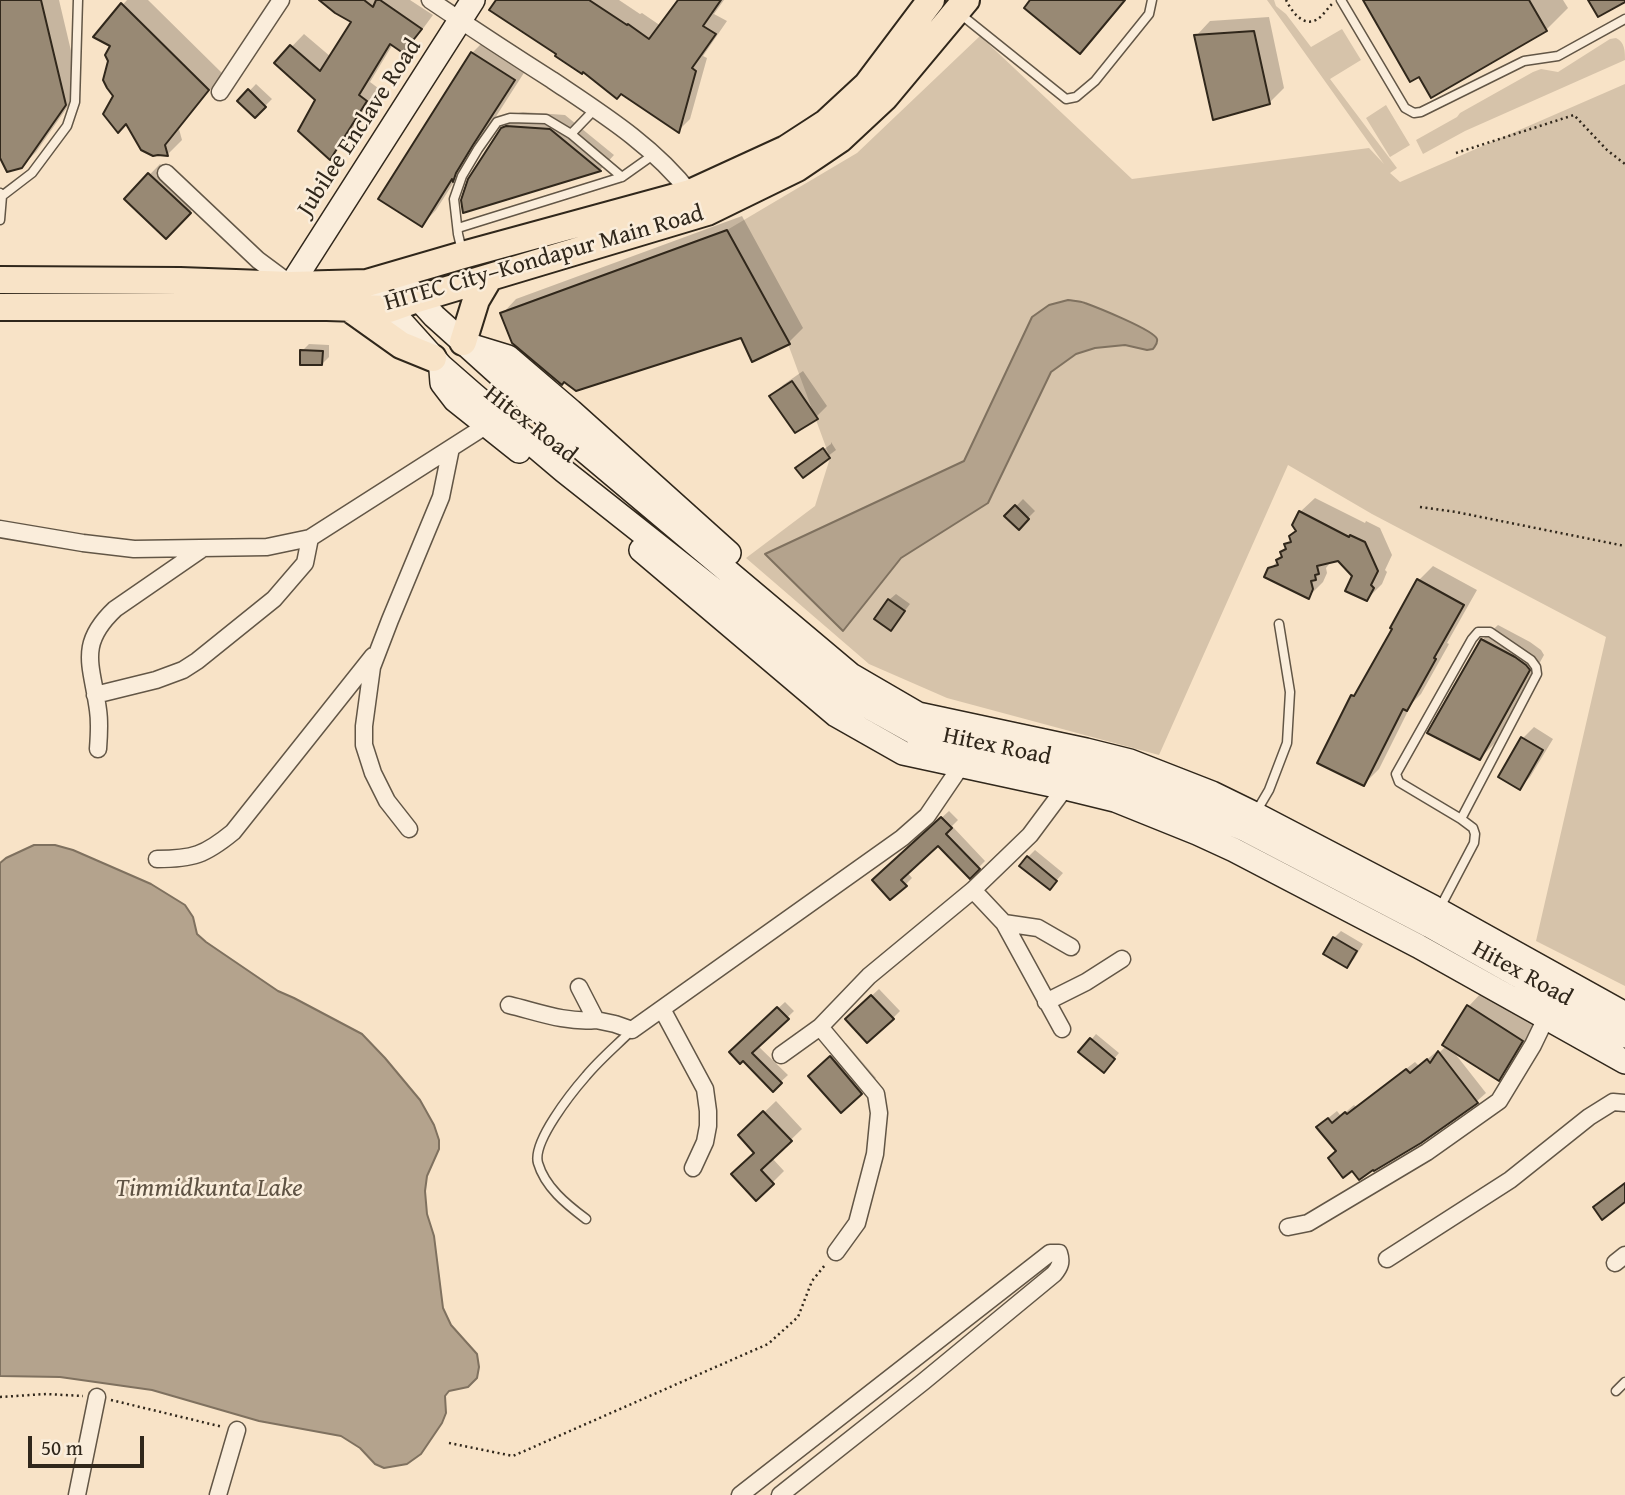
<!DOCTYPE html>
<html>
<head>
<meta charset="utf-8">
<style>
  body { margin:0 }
  #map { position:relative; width:1625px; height:1495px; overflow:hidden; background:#f8e3c7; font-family:"Gentium Book Plus",serif }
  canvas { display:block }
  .scale { position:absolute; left:28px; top:1436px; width:116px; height:32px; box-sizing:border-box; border:4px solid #30271b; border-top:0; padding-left:9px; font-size:21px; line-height:24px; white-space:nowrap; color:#30271b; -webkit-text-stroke:5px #faeddb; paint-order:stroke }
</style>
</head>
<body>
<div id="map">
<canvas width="1625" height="1495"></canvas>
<div class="scale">50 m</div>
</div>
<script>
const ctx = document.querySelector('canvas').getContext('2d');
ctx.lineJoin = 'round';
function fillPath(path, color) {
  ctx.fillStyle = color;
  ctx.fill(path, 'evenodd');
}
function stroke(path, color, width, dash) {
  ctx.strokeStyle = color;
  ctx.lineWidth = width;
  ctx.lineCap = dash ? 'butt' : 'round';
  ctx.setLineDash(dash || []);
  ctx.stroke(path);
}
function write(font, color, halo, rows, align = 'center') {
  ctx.font = font + ' "Gentium Book Plus",serif';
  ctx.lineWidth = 5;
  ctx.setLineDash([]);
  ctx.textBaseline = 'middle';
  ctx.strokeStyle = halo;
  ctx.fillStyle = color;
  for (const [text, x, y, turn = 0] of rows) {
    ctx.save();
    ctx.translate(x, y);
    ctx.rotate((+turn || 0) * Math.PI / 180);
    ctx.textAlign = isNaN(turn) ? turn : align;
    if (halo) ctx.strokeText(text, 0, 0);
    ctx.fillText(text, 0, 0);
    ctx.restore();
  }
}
fillPath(new Path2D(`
  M1267,0H1274L1276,6L1286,14L1311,47L1342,29L1361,60L1330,79L1397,168L1390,173L1400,182L1625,84V986L1536,941L1606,637L1372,514L1288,465L1159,755L947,698L869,664L746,558L815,506L830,458L781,325L727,230L857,153L980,36L1132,179L1369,148L1384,164Z
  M1616,38C1625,42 1625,52 1625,60L1465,131L1423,154L1416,140L1457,117L1460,113L1533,72L1541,69L1558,72L1610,39Z
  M1386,105L1410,145L1390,157L1366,118Z`), '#d6c3aa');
const water = new Path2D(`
  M1068,300C1074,301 1080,301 1085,303C1096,307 1154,330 1157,339C1158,344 1155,346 1153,349L1147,350L1125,345L1095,348L1076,354L1051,372L988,503L901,558L843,631L765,554L964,461L1032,317L1049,305Z
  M34,845H55L73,850L151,884L185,905L193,917L197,934L206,942L278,991L294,998L362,1034L385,1058L420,1100L434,1125L439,1140V1149L427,1176L425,1191L427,1214L434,1236L443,1308L451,1325L477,1354L479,1367L477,1378L468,1387L449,1391L445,1396L446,1413L442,1423L421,1454L407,1464L384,1468L375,1464L360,1448L341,1436L259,1421L152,1390L60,1377L0,1376V863L6,858Z`);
fillPath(water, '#b4a38d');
stroke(water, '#7f715f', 2);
fillPath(new Path2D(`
  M0,0H59L80,89L36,152L21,167L0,155Z
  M127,0H148L223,74L179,129L182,140L168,154L157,153L115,96L113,46L95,36Z
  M321,0H410L433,15L416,38L403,51L393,44L370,82L378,88L342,145L330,158L318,100L276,63L304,34L331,57L353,22Z
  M498,0H619L640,14L642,13L661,26L680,0H724L714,14L727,21L703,56L707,58L690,119L678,131L559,54Z
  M1033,0H1126L1095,37L1080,52Z
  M1365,0H1563L1568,8L1546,30L1420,75Z
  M1269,17L1284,88L1269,103L1196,36L1210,21Z
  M487,38L529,65L436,210L422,225L472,53Z
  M256,84L272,99L255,116L240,101Z
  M523,112L565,115L614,155L600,170L464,211L502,129L518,113Z
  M160,164L200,201L177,226L126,199Z
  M742,216L803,328L789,342L742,336L502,314L516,299Z
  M309,344L329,345V357L322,364L302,351Z
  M803,371L827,406L816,417L772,396L783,385Z
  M507,380L541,411L530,422L495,392Z
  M831,442L836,450L803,475V465L831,444Z
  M1315,498L1365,523L1366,521L1380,528L1392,555L1385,570L1387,572L1382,584L1367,599L1354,576L1339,559L1330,561V563L1326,568L1327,573L1323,582L1308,597L1270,569L1283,555L1282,552L1298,530L1300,512Z
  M1023,499L1035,511L1019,527L1007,516Z
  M1433,566L1477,590L1447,643L1449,644L1421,694L1412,703L1379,769L1364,784L1353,696L1361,688L1419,580Z
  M896,594L910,604L891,629L889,600Z
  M1498,625L1530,642L1541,650L1544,655L1495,743L1480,758L1481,641Z
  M1534,727L1553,739L1530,777L1519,788L1500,776L1523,738Z
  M949,811L958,820L952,826L985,861L970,876L938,843L907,872L912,878L905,885L881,873Z
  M1035,850L1063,873L1056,881L1028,857Z
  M1341,931L1363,944L1354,959L1347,966L1334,938Z
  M879,989L900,1011L893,1018L854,1012Z
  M1483,991L1537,1025L1513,1064L1498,1079L1453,1051L1486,1093L1477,1101L1420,1142L1337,1151L1327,1119L1337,1111L1341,1116L1354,1105L1356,1107L1415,1062L1419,1066L1436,1052L1438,1054L1446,1046L1469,1006Z
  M785,1002L794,1011L758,1046L788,1075L773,1089L743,1059L731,1052Z
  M1096,1034L1119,1053L1108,1066L1081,1052Z
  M846,1043L876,1078L842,1110L825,1061Z
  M776,1101L802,1129L772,1158L784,1171L756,1199V1152L752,1124Z`), '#0003');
const building = new Path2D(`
  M0,0H41L66,105L22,168L7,172L0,158Z
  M319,0H364L373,7L376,0H380L422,29L403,53L390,44L359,95L367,101L330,160L298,131L315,100L274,63L290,45L320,71L351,22L335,13Z
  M496,0H589L627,25L628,24L649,39L678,0H721L703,26L716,34L692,68L696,71L679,133L621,94L617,99L583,72L582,74L555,56L556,54L489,10Z
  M1030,0H1125L1080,54L1024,8Z
  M1363,0H1529L1547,31L1431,98L1419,77L1410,82Z
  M1588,0H1625V2L1598,17Z
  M121,3L209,90L165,145L168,156L158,155L153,156L141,150L126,124L118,133L103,114L113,96L107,88L103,80L108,61L105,55L110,46L93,37Z
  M1254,31L1270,104L1213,120L1194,35Z
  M471,52L515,80L473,145L456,173L453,182L452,179L422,227L378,199Z
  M248,89L266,107L255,118L237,101Z
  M506,126L550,129L601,171L463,213L461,200L468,179L501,128Z
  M148,173L191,213L166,239L124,199Z
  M727,230L790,344L752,362L741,338L576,391L564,382L562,385L512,343L500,313Z
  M300,350L323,351L322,365H300Z
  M792,381L818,419L795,433L769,396Z
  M823,448L830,458L803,478L795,468Z
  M1015,505L1029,519L1019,530L1004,516Z
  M1299,511L1349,537L1350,535L1365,542L1378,571L1371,585L1374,588L1367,601L1345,591L1352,576L1338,561L1317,566L1319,574L1315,575L1316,580L1311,581L1313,589L1309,599L1264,577L1268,568L1278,565L1276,560L1282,557L1280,552L1286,549L1284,544L1291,542L1289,536L1296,531L1292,525Z
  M1417,579L1464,605L1434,658L1436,659L1407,711L1403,709L1364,786L1317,763L1351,695L1354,696L1392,629L1390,628Z
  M888,599L905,611L891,631L874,619Z
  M1481,639L1515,657L1526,665L1530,670L1480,760L1427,733Z
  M1521,737L1543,750L1520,790L1498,777Z
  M941,817L952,828L946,834L980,869L970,879L938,846L901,880L907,886L890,900L872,880Z
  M1027,856L1057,881L1050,890L1019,866Z
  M1333,937L1357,951L1347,968L1323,954Z
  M871,995L894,1019L867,1043L845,1019Z
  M1467,1005L1523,1041L1499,1081L1442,1045Z
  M777,1007L789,1019L752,1053L782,1083L773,1092L743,1061L740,1064L729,1052Z
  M1090,1038L1115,1059L1104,1073L1078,1052Z
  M1438,1051L1478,1103L1421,1143L1374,1171L1373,1170L1359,1180L1352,1171L1343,1178L1328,1158L1336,1151L1316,1127L1328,1118L1332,1123L1345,1112L1347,1114L1406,1069L1410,1073L1427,1059L1430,1063Z
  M830,1056L862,1094L841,1113L808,1076Z
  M763,1111L792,1141L761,1170L774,1184L756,1201L731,1174L754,1153L738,1135Z
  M1625,1183V1202L1602,1220L1593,1207Z`);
fillPath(building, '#988974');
stroke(building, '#30271b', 2);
const lane = new Path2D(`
  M1341,0L1405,108L1414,113L1421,112L1524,61L1558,56L1625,19
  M959,13L1066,99L1076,97L1095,81L1149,14L1152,0
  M571,134L595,109
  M0,193L2,196L0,220
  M2,196L32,173L67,126L75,102L78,0
  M458,228L622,177L653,155
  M462,251L458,234L454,199L462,176L478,149L497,122L510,118L546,119L571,134L622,177
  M1259,807L1269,790L1287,743L1290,692L1279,624
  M1443,902L1474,843L1475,834L1473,828L1461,819L1399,782L1396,774L1472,639L1478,632H1490L1531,660L1536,667L1537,674L1461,819
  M586,1219C566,1204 545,1187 538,1163C532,1142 572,1092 586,1076C600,1059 617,1045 632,1030
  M1616,1391L1625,1382`);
const street = new Path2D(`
  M430,0C470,27 511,54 552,80C601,113 654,146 690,193
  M220,92L281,0
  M166,173L258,260L289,283
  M0,529L83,543L134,549L267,547L310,538L487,425
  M95,695L156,680L183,670L197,661L274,599L305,563L310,538
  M98,749C99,736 100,723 98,710C92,665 77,645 115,609L202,549
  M409,829L387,801L373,773L364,745V726L372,667L390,620L441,497L451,448
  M157,859C193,859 205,855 233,832L373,656
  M973,890L1004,923L1038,928L1071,947
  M1004,923L1062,1029
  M579,987L596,1020L615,1024L632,1030L902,838L927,816L961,766
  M1046,1002L1086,982L1122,959
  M509,1005C538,1012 566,1023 596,1020
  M662,1009L705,1089L708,1111V1126L705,1142L693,1168
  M781,1055L820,1027
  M1288,1227L1308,1223L1427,1152L1499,1101L1533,1045L1546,1018
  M836,1252L857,1223L875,1154L879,1113L876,1094L820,1027L869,976L973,890L1030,835L1065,788
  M1387,1259L1510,1180L1589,1117L1613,1102L1625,1103
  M1615,1263L1625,1255
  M77,1495L97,1397
  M218,1495L237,1430
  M740,1495L1050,1253H1059C1062,1262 1060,1267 1054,1274L923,1382L780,1495`);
const secondary = new Path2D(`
  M396,274L434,316L574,442L851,675L918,714L1086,750L1130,761L1212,793L1255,814L1433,907L1625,1014
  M291,285L473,0
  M378,296L441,366L473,394L564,471L847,695L915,733L1082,769L1127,780L1208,813L1246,830L1430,926L1625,1036
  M472,346L508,357L571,411L729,553
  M441,370L442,383L455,400L519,451
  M641,550L836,715L903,753L1070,789L1115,800L1197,833L1234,850L1418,946L1625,1062`);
const primary = new Path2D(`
  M0,280L180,281L291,285L367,283L463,255L690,193L786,149L826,123L867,85L931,0
  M0,307H327L389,309L417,299L707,212L797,168L840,139L885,97L966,0
  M349,308L401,345L433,358
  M463,342L476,300L489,278`);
stroke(lane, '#625646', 11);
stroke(street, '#625646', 19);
stroke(secondary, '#30271b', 26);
stroke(primary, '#30271b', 30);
stroke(new Path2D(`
  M1286,0C1291,10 1302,27 1316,20C1322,17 1327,9 1332,4
  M1456,153L1574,115L1607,150L1625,164
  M1420,507L1456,512L1625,546
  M0,1397L46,1394L83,1396
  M111,1400L223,1427
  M449,1443L513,1456L768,1344L798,1317L812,1281L825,1265`), '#30271b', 2.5, [2, 3.5]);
stroke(lane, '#faeddb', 8);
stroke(street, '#faeddb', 16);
stroke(secondary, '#faeddb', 23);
stroke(primary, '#f8e3c7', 26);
write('24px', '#30271b', '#faeddb', [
  ["Jubilee Enclave Road",360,128,-57],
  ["HITEC City–Kondapur Main Road",544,259,-16],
  ["Hitex Road",530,425,38],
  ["Hitex Road",997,747,12],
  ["Hitex Road",1522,974,29]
]);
write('italic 26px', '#5e5243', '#faeddb', [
  ["Timmidkunta Lake",209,1189]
]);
</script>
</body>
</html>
